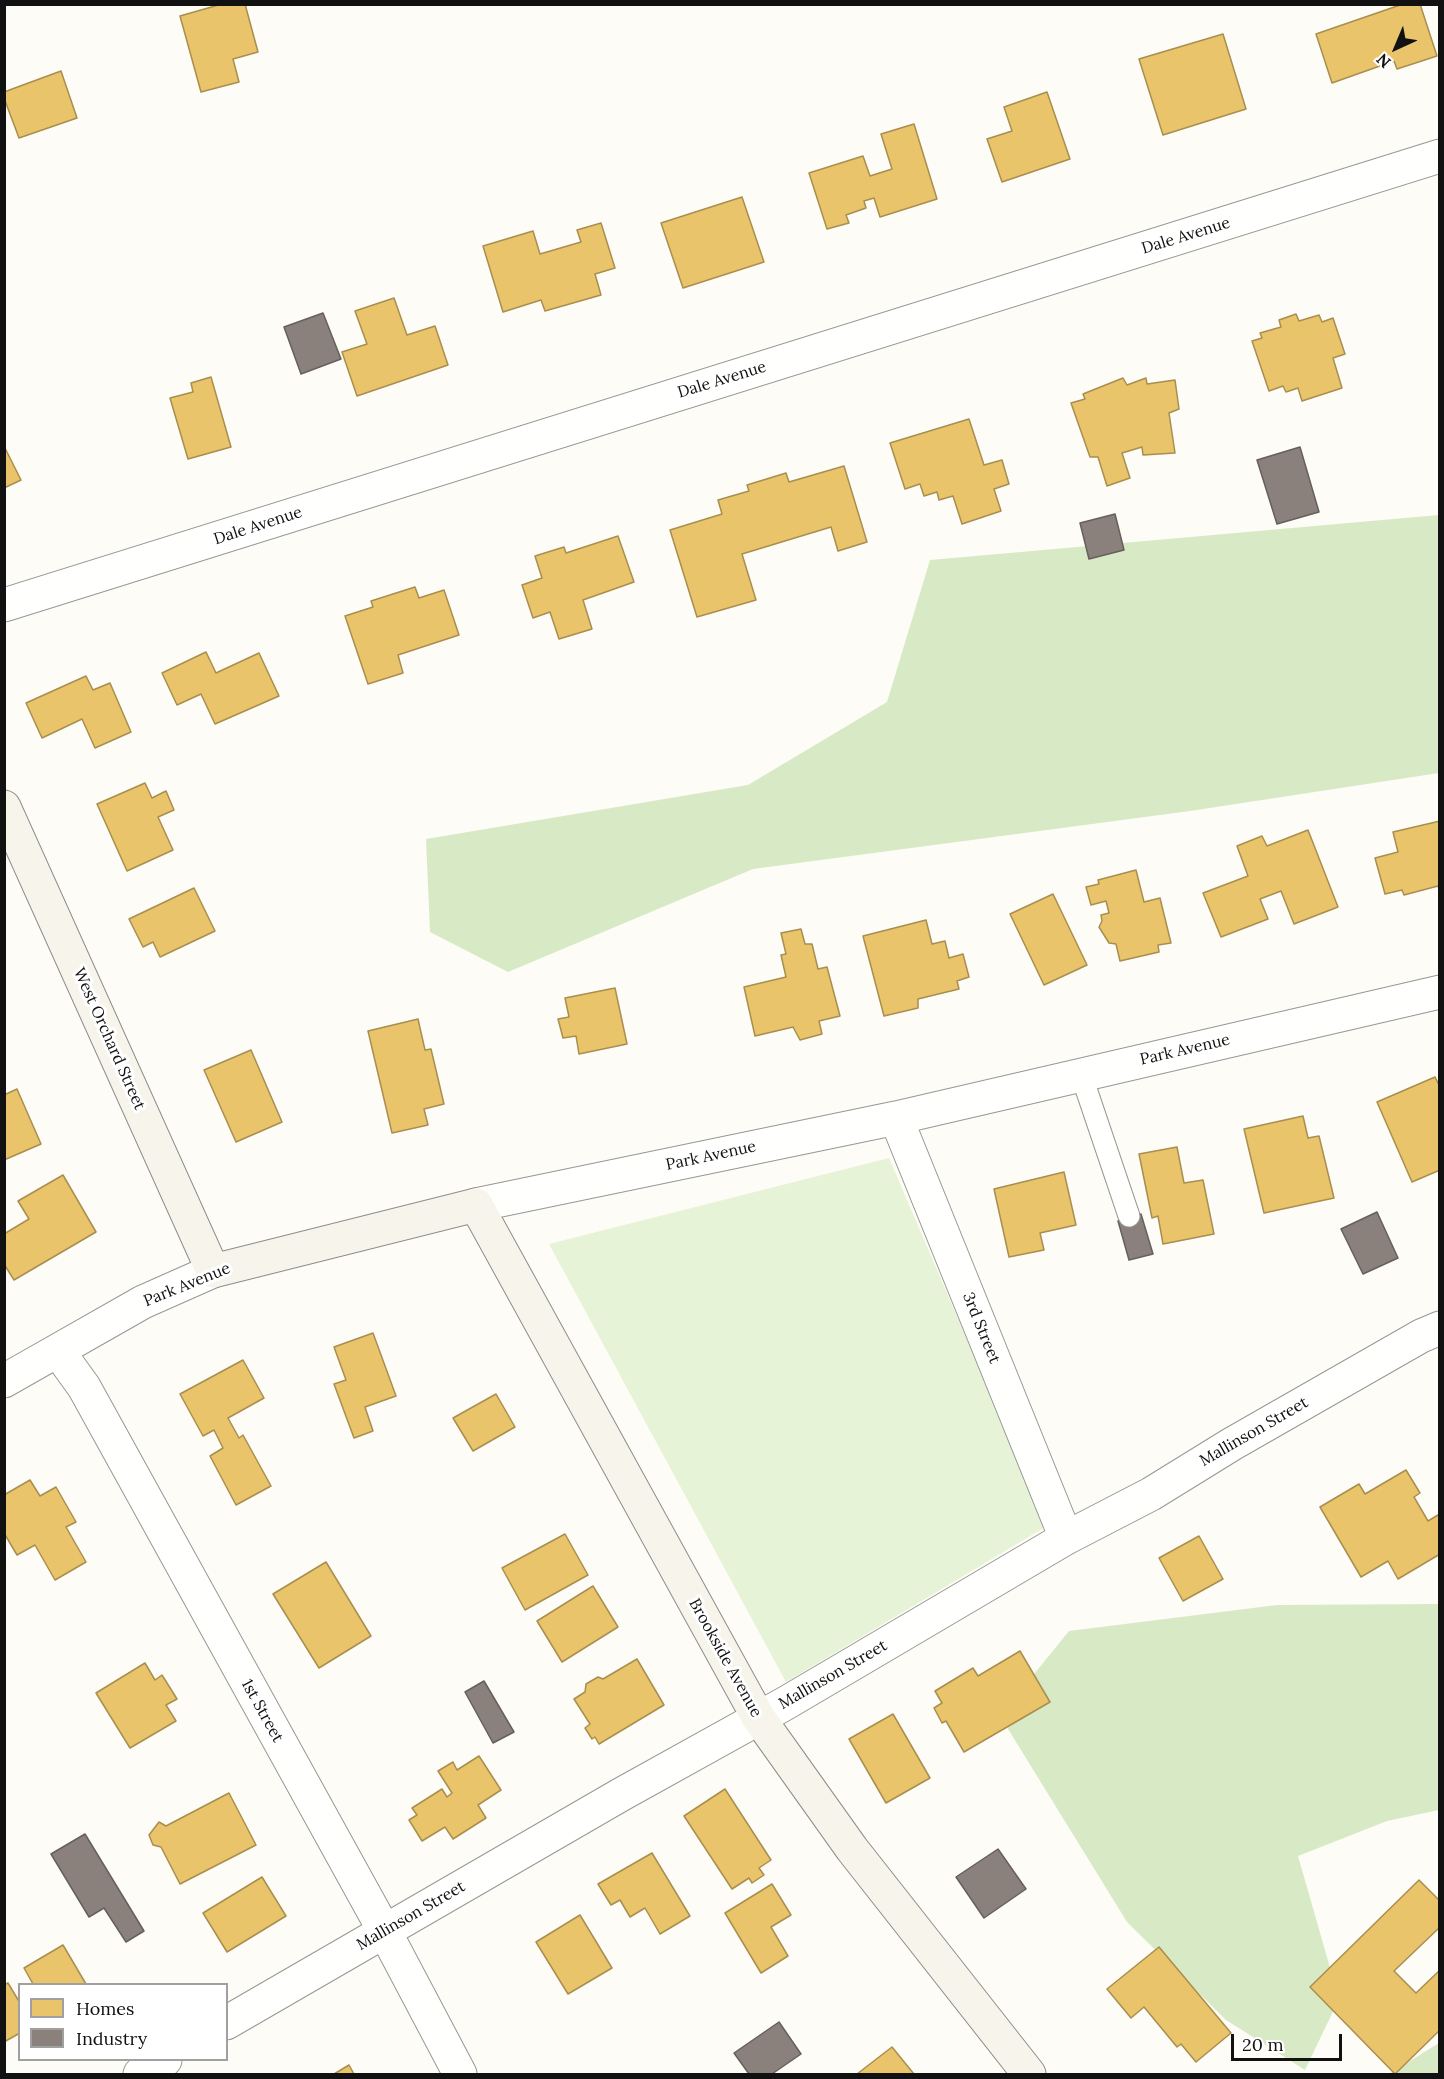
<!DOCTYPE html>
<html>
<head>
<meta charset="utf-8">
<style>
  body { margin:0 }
  #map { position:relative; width:1444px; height:2079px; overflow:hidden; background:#fdfcf7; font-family:Lora,serif }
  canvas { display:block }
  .frame { position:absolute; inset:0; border:6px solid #111; pointer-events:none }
  .legend { position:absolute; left:18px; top:1983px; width:210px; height:78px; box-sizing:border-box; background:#fff; border:2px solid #a0a0a0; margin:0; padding:8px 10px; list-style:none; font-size:18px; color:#111 }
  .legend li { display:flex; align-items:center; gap:12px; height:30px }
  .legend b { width:30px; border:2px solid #a0a0a0 }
  .north { position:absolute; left:1366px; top:18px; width:60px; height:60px; -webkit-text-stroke:4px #fff; paint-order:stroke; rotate:224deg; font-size:16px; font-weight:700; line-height:24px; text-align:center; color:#111 }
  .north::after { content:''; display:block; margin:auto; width:21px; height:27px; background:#111; clip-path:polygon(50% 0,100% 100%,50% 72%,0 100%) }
  .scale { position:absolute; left:1231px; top:2034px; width:111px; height:27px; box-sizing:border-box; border:3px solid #111; border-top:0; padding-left:8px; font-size:18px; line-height:21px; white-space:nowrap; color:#111; -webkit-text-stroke:4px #fff; paint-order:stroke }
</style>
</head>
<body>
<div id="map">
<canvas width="1444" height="2079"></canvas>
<div class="frame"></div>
<ul class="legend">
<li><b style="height:16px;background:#e9c46a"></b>Homes</li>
<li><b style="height:16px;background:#8a817c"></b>Industry</li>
</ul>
<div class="north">N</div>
<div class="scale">20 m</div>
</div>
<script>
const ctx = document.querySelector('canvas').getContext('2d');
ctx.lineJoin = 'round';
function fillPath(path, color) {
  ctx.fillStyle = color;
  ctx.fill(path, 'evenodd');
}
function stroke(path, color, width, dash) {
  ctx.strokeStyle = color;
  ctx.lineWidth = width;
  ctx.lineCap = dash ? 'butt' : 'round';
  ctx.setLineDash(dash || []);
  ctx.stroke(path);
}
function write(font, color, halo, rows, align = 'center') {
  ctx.font = font + ' Lora,serif';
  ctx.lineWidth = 6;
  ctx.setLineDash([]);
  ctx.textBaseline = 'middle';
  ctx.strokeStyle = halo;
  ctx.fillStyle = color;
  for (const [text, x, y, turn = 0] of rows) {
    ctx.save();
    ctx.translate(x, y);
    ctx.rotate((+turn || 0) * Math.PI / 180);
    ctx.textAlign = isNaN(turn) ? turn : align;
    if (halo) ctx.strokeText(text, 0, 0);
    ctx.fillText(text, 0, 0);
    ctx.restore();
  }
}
fillPath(new Path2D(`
  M889,1158L1047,1526L786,1682L549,1244Z`), '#e7f3d7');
fillPath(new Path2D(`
  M1439,515V773L1190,811L753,869L508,972L430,932L426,839L748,785L887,702L930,560Z
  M1439,1604V1810L1387,1821L1298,1856L1339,1999L1305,2070L1226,2020L1127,1922L1000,1716L1069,1631L1277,1605Z
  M1439,2043V2074H1389Z`), '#d8eac5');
const homes = new Path2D(`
  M222,4H245L258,52L233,59L239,82L201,92L180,16Z
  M1403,4H1420L1437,56L1397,69L1394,61L1332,83L1316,34Z
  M1223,34L1246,109L1163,135L1139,59Z
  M61,71L77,118L19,138L4,98V92Z
  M1047,92L1070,159L1002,182L987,139L1012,131L1004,107Z
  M914,124L937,199L880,217L874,198L864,201L866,208L846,215L849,223L827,229L809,173L863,156L870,176L892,169L881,134Z
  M742,197L764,262L683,288L661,223Z
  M601,223L615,268L595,274L601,295L545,311L541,300L503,312L483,246L533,231L540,254L581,242L577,230Z
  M394,298L407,335L435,326L448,365L357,396L342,352L367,344L355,311Z
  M1296,314L1299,321L1319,315L1322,322L1333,318L1345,354L1333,358L1342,388L1302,401L1298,388L1286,392L1283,386L1269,391L1252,341L1262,338L1260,333L1281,327L1279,320Z
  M211,377L231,447L188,459L170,398L193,392L191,383Z
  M1123,378L1127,385L1146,378L1147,384L1175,380L1179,409L1169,413L1175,453L1143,455L1142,447L1122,453L1130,478L1107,486L1098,457H1090L1071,403L1085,399L1083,394Z
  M969,419L984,465L1002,460L1009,484L994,489L1001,511L962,524L953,496L939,500L937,492L924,496L920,484L905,489L890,443Z
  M4,446L21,480L4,488Z
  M844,466L867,542L838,551L831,527L742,554L756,600L697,617L670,530L722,514L718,500L749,491L747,485L786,473L789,482Z
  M618,536L634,582L583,600L592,629L559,639L550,612L533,618L522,585L542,578L535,556L564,547L566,553Z
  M415,587L419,598L444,590L459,635L398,655L403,673L368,684L345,616L373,607L371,601Z
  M206,652L216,673L259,653L279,696L215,724L201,694L177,705L162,673Z
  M86,676L93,690L110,683L131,732L95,748L82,719L42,738L26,703Z
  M145,783L152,798L166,791L174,810L158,817L173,850L127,871L97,804Z
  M1440,821V892L1438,886L1404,895L1402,890L1385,894L1375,858L1398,852L1393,832Z
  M1308,830L1338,907L1294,924L1281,891L1260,899L1268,919L1221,937L1203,893L1248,876L1237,846L1262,836L1267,846Z
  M1136,870L1144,902L1160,898L1171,943L1158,945L1159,952L1120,961L1116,944L1109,943L1099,927L1102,921L1101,915L1109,913L1106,901L1091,905L1086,887L1099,884L1098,880Z
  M194,888L215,931L160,957L153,942L143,947L129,919Z
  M1053,894L1087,965L1044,985L1010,914Z
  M926,920L932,944L945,941L949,958L963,954L969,977L957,981L959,989L918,999V1008L884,1016L863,936Z
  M801,929L805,944H812L818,969L827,967L840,1016L819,1021L822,1034L800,1040L793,1027L755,1036L744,987L786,977L781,955L786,954L781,933Z
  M615,988L627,1044L579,1054L576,1036L563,1038L558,1019L569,1017L565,998Z
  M418,1019L425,1050L431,1049L444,1104L424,1109L428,1125L392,1133L368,1031Z
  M251,1050L282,1122L236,1142L204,1070Z
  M1435,1077L1440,1087V1170L1412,1182L1377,1102Z
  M17,1089L41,1144L4,1160V1095Z
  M1303,1116L1308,1138L1319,1136L1334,1198L1264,1213L1244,1129Z
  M1177,1147L1184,1183L1203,1180L1214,1234L1163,1244L1158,1216L1152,1218L1139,1154Z
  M1064,1172L1076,1225L1040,1233L1044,1250L1009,1257L994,1189Z
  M63,1175L96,1232L14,1280L4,1264V1234L29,1219L18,1201Z
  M373,1333L396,1396L365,1407L373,1431L354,1438L334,1384L346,1380L334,1347Z
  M243,1360L264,1398L228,1418L239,1438L243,1435L271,1486L236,1505L210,1456L223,1448L214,1430L203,1436L180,1394Z
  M496,1394L515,1427L473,1451L453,1418Z
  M1406,1470L1420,1493L1414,1497L1428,1521L1438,1515L1440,1518V1554L1398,1579L1388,1561L1361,1577L1320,1507L1359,1484L1365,1494Z
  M30,1480L40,1496L56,1487L76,1522L66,1527L86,1562L55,1580L35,1545L17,1555L4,1533V1495Z
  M565,1534L588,1575L525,1610L502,1568Z
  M1199,1536L1223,1579L1183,1601L1159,1558Z
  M326,1562L371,1636L319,1668L273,1594Z
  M593,1586L618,1627L562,1662L537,1621Z
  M1020,1651L1050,1702L964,1752L946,1721L942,1723L934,1708L942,1703L935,1691L973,1668L978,1676Z
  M637,1659L664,1705L599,1744L595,1737L592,1739L585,1728L590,1724L574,1699L585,1692L586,1684L598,1677L603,1679Z
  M145,1663L155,1680L162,1675L177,1699L166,1705L176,1721L130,1748L96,1693Z
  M893,1714L930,1778L886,1803L849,1739Z
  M479,1756L501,1790L478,1805L486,1818L453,1839L445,1827L422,1841L409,1820L417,1815L412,1808L442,1789L447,1797L452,1793L438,1771L453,1762L457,1770Z
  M725,1789L771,1860L759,1868L764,1875L752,1883L749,1878L732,1889L684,1816Z
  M229,1793L256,1845L180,1884L161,1847L153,1845L149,1835L159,1822L166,1826Z
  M652,1853L690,1916L660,1934L645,1908L630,1917L620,1900L611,1905L598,1884Z
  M262,1877L286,1916L227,1952L203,1913Z
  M1419,1880L1440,1901V1927L1394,1971L1416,1993L1440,1970V2030L1395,2074L1310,1987Z
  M772,1884L791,1915L771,1927L788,1956L761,1973L725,1913Z
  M580,1915L612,1968L568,1994L536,1942Z
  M63,1945L86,1984H33L24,1968Z
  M1159,1947L1231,2033L1196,2062L1181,2044L1177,2047L1144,2007L1131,2018L1107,1989Z
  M8,1983L20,2003V2033L4,2042V1985Z
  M892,2047L914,2074H857Z
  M349,2065L354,2074H334Z`);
fillPath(homes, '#e9c46a');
stroke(homes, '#a88e4f', 1.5);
const industry = new Path2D(`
  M323,313L341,359L301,374L284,327Z
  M1300,447L1319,512L1277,524L1257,460Z
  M1115,514L1124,550L1089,559L1080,523Z
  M1377,1212L1398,1258L1363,1274L1341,1229Z
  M1141,1214L1153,1254L1129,1260L1118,1221Z
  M484,1681L514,1732L493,1743L465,1692Z
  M85,1834L144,1931L126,1942L104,1908L89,1917L51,1854Z
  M998,1849L1026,1889L984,1918L956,1877Z
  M779,2022L801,2054L772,2074H749L734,2053Z`);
fillPath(industry, '#8a817c');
stroke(industry, '#665f5c', 1.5);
const service = new Path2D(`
  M1081,1074L1129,1216`);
const minor = new Path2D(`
  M4,605L1440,156
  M896,1118L1066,1538
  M476,1205L896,1118L1440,992
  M58,1351L84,1387L385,1932L460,2074
  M4,1381L143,1302L213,1271
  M226,2023L622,1794L786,1703L1066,1538L1151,1494L1232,1444L1421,1336L1440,1328
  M140,2074L165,2060`);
const secondary = new Path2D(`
  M4,807L213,1271L476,1205L758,1717L852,1849L1029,2074`);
stroke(service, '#979795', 23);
stroke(minor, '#979795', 35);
stroke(secondary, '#8e8d8b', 35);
stroke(service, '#fffffe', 21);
stroke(minor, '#fffffe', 33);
stroke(secondary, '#f6f4eb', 33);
write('16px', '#111', '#fff', [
  ["Dale Avenue",1186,236,-17],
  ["Dale Avenue",722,380,-17],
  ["Dale Avenue",258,526,-18],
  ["West Orchard Street",109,1039,66],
  ["Park Avenue",1185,1050,-13],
  ["Park Avenue",711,1156,-12],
  ["Park Avenue",187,1285,-22],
  ["3rd Street",981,1328,68],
  ["Mallinson Street",1254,1432,-30],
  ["Brookside Avenue",725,1658,61],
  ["Mallinson Street",833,1675,-30],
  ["1st Street",262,1711,61],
  ["Mallinson Street",411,1916,-30]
]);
</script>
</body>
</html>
